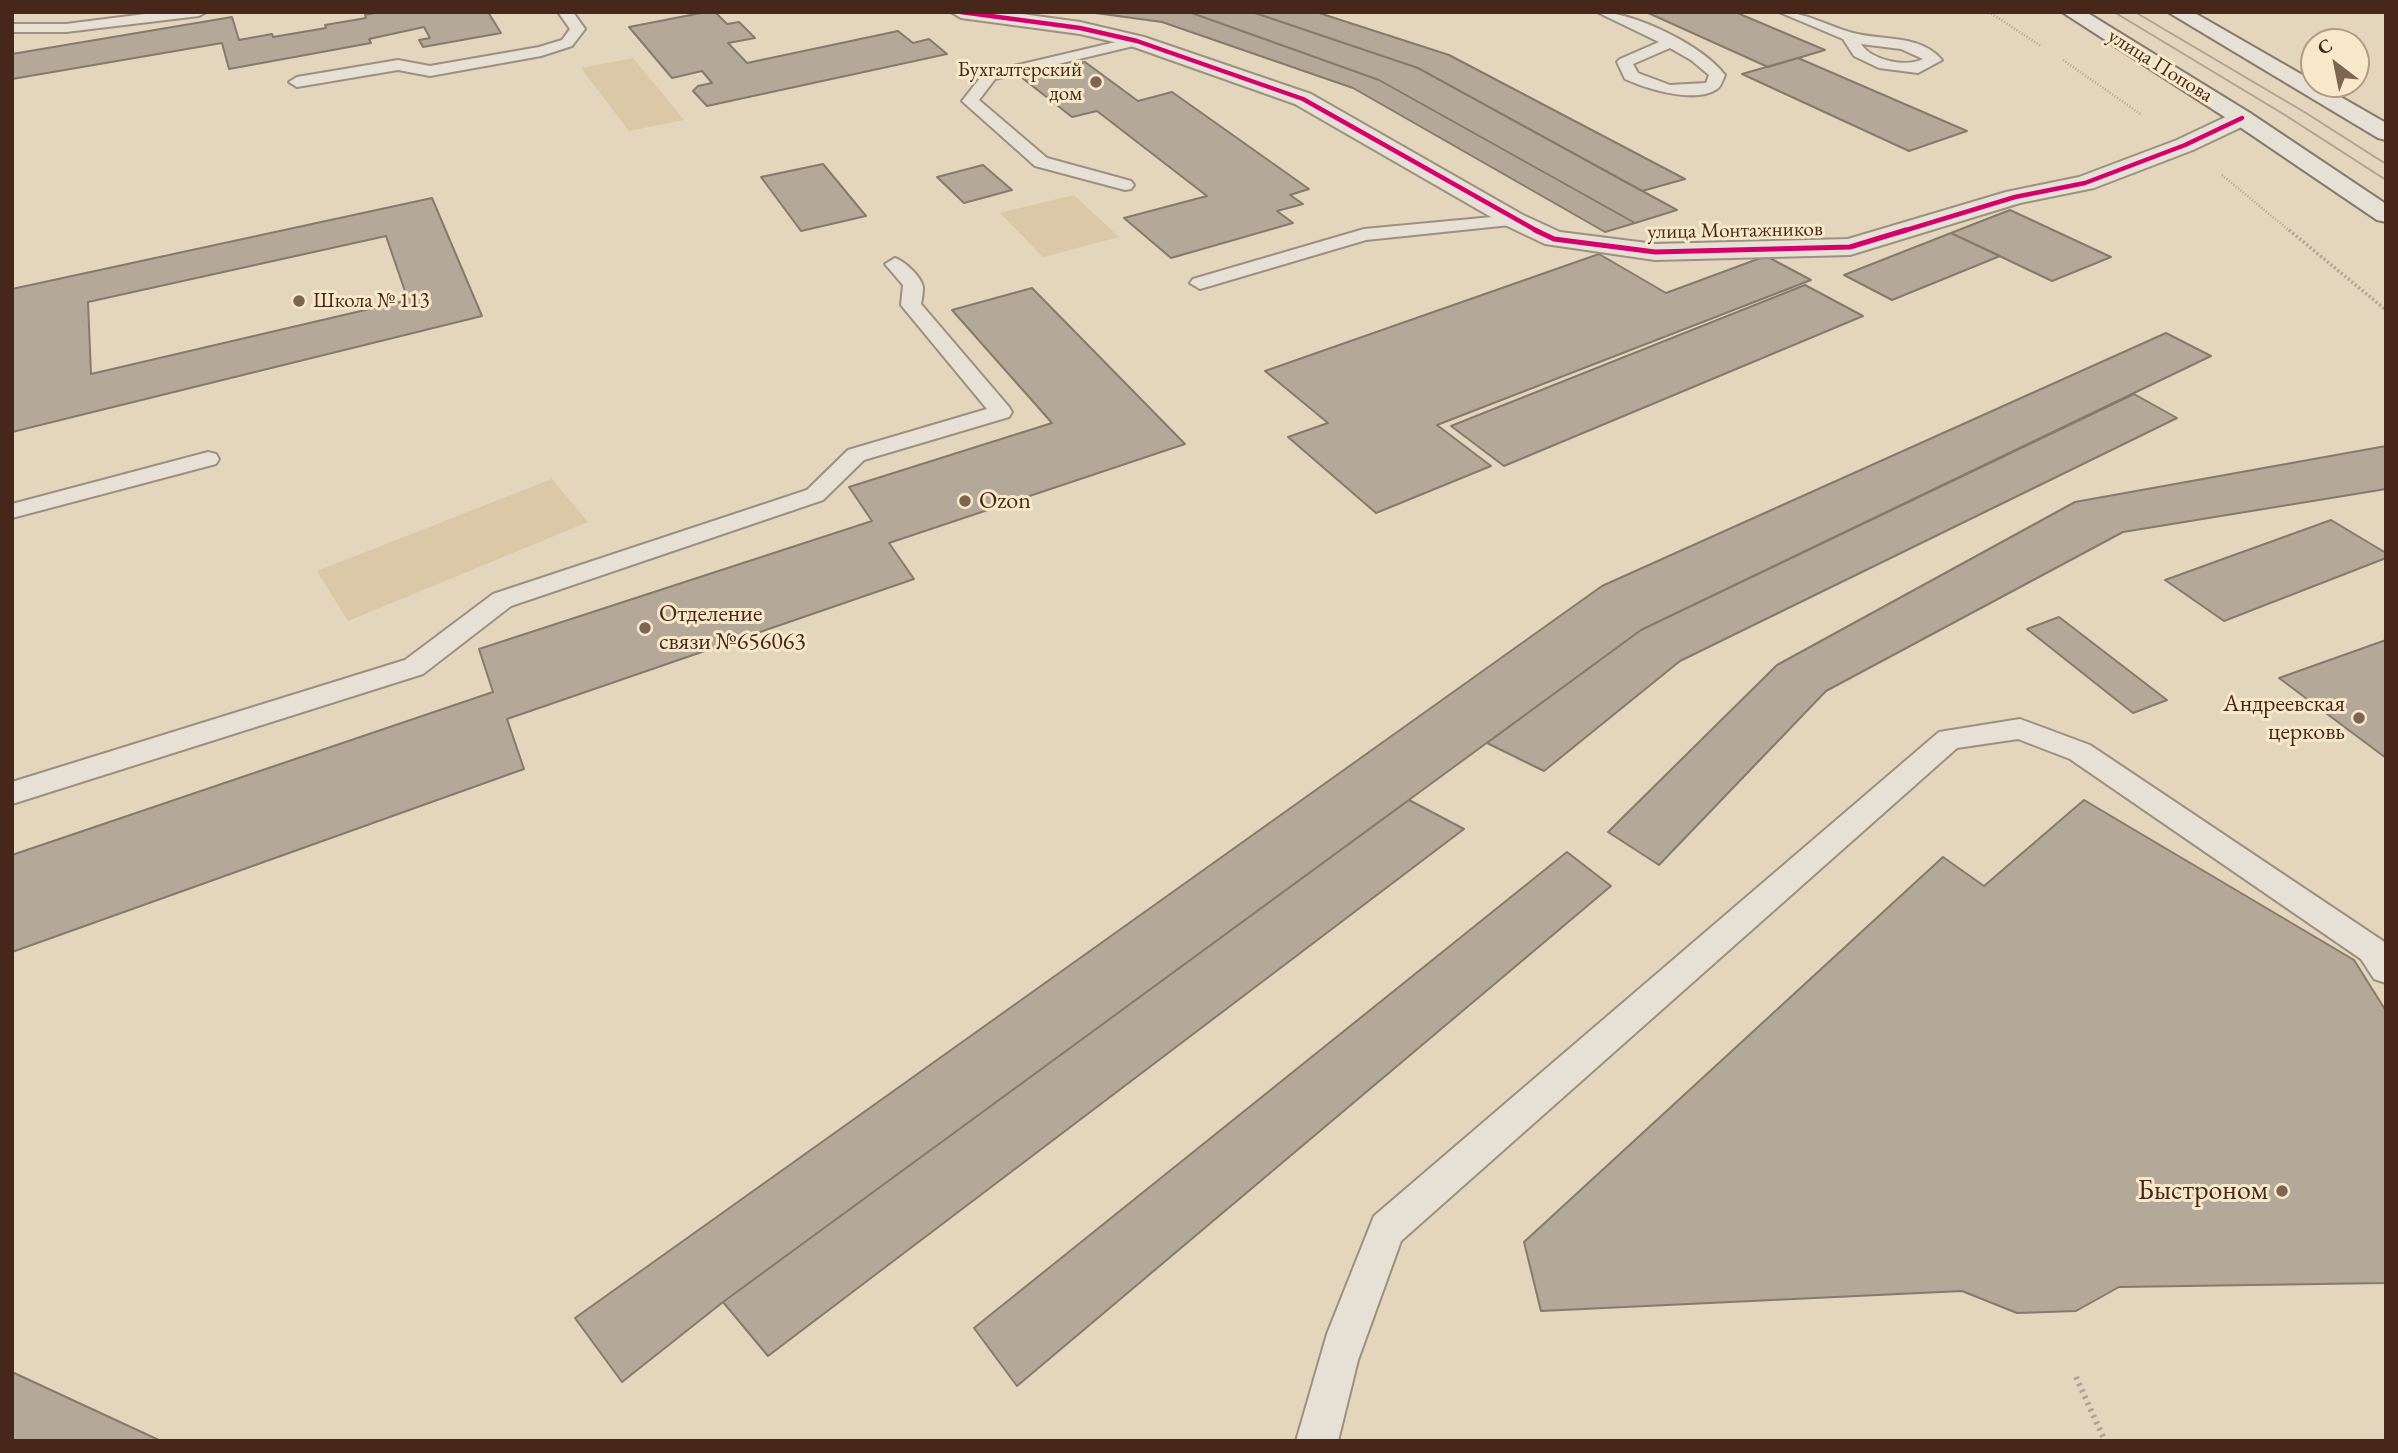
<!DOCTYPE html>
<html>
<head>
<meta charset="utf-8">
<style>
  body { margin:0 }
  #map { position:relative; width:2398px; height:1453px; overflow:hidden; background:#e3d6bc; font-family:"EB Garamond",serif }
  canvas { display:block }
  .frame { position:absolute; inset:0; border:14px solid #48271b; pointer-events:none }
  .north { position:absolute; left:2300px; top:28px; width:70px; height:70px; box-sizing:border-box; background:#f7e8ca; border:2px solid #b19b84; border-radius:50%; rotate:328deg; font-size:19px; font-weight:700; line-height:28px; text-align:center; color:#48271b }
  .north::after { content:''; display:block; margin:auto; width:24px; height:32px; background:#7e6453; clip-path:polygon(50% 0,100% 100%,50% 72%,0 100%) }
</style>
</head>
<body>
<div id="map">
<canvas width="2398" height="1453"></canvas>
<div class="frame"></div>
<div class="north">С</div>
</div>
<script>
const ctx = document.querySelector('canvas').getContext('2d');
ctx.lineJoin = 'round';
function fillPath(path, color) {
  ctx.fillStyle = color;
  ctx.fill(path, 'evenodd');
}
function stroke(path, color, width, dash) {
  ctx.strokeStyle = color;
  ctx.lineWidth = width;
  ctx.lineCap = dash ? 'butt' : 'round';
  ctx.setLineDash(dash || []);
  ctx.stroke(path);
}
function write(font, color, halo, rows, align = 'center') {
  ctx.font = font + ' "EB Garamond",serif';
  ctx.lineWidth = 6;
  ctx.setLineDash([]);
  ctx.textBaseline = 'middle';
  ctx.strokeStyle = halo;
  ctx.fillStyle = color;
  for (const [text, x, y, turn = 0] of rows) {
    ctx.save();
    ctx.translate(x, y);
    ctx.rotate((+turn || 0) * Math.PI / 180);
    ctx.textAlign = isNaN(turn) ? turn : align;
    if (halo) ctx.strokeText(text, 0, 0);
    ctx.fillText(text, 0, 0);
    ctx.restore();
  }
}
fillPath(new Path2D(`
  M633,58L684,120L629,131L581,68Z
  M1074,195L1119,237L1043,257L1000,213Z
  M552,479L588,522L348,621L317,571Z`), '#dbc8a6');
const building = new Path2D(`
  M381,12H488L501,33L423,47L419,40L430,38L424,27L369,39L371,43L229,69L222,43L12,79V54L232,17L239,40L272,34L273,37L326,28L325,25L366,18L365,15Z
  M706,12H715L727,24L739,22L755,38L728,43L747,63L898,31L913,43L929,39L947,54L707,106L693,91L698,86L712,83L702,71L672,78L629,27Z
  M1088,12H1189L1379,80L1635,223L1605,232L1353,88L1162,22Z
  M1189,12H1252L1418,68L1677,210L1635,223L1379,80Z
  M1252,12H1316L1449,55L1685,179L1642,191L1418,68Z
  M1646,12H1735L1825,50L1768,67Z
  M1798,58L1967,131L1909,151L1742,74Z
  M1085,62L1138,101L1172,92L1309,189L1290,195L1303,204L1277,211L1293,223L1171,258L1124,218L1207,196L1097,111L1072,117L1021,77Z
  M823,164L866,216L801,231L761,177Z
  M983,165L1012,190L964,203L937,177Z
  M432,198L482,316L12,432V289ZM386,236L408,300L91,374L88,302Z
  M2010,210L2111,257L2052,281L1951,233Z
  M1951,233L2000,256L1892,300L1844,275Z
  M1599,254L1666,293L1766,256L1811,280L1437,425L1491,466L1376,513L1288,437L1328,423L1265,371Z
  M1805,285L1863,316L1504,466L1451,426Z
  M1032,288L1185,444L889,543L914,579L507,719L524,769L12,952V855L493,692L479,649L872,521L849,487L1052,423L952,310Z
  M2166,333L2211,356L1641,630L723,1302L622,1382L575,1318L1602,586Z
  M2134,394L2177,418L1680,661L1544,771L1487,743L1641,630Z
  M2386,446V489L2123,532L1826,691L1659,865L1608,832L1777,665L2075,502Z
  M2331,520L2386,553V558L2224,621L2165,580Z
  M2059,617L2167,700L2133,713L2027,629Z
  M2386,640V758L2279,678Z
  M1409,800L1464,829L768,1356L723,1302Z
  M2084,800L2354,960L2386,1011V1283L2119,1287L2076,1311L2017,1313L1962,1291L1541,1311L1524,1242L1943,857L1984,886Z
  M1567,852L1611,886L1017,1386L974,1328Z
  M12,1372L161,1441H12Z`);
fillPath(building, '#b4a998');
stroke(building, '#867a6c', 2);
const service = new Path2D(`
  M161,12H206L199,16L66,32H12V24H66Z
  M558,12H573L585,29L572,46L541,56L430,76L398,70L297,87L289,82L297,77L398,60L430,66L539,47L562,40L570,29Z
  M1597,12C1634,12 1702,45 1725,75C1723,79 1721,87 1717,89C1695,104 1647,89 1625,79L1617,62L1620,59L1659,42ZM1670,48L1691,60L1709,75L1706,83L1670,85L1638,73L1633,64Z
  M1779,12C1806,12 1827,26 1853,33C1883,41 1920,34 1942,60L1918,73L1879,68L1854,56L1843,39ZM1861,44L1901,49L1923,59C1906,68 1871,60 1861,44Z
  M1137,37L1142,38L1144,41L1142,44L995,79L979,100L1047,158L1131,181L1134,185L1131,189L1125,190L1035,166L962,101L984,73Z
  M1514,215L1523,220L1520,224L1366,240L1200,289L1190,283L1193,279L1364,229Z
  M895,258C904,261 921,276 923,287C923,292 922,299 921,304L1009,407L1012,412L1009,417L864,460L823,500L511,606L423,674L12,804V782L405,660L493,594L807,490L848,450L987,409L901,305L903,285L885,264Z
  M208,452L216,454L219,459L216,464L12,518V504Z
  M2020,719L2090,745L2383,941L2386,944V983L2374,979L2361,959L2070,759L2018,739L1957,748L1401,1241L1358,1360L1338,1441H1296L1327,1334L1374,1216L1939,732Z`);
const minor = new Path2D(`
  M951,12H1007L1080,22L1144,37L1311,94L1523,215L1560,232L1655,244L1848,239L2006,192L2079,177L2177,140L2234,113H2250L2253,118L2250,123L2193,150L2094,188L2020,203L1850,255L1655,260L1545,244L1505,225L1295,104L1131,46L1080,34L961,18Z`);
const secondary = new Path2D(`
  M2062,12H2086L2250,113L2386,204V222L2377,220L2234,123Z
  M2168,12H2193L2386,123V140L2378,138Z`);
stroke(service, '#9c9081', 4);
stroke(minor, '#9c9081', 4);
stroke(secondary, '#867a6c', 4);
stroke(new Path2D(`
  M1989,12L2041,46
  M2063,60L2142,115
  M2222,175L2291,232`), '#aca499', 2.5, [1, 2]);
stroke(new Path2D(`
  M2289,230L2386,310`), '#aca499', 3.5, [2, 2.5]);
stroke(new Path2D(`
  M2076,1377L2105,1441`), '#aca499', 6, [2.5, 4.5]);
fillPath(service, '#e7e1d5');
fillPath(minor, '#e7e1d5');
fillPath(secondary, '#e7e1d5');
stroke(new Path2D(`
  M2114,12L2285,115L2386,180
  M2135,12L2306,113L2386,164`), '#aca499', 2);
stroke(new Path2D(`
  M961,12L1080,28L1137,41L1303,99L1539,232
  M1900,232L2015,197L2085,183L2185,145L2242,118`), '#d6006c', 4.5);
stroke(new Path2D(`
  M1535,230L1554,239L1655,252L1850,247L1906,230`), '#d6006c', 5);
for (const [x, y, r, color] of [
  [1096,82,7,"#7e6453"],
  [299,301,7,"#7e6453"],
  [965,501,7,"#7e6453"],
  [645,628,7,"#7e6453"],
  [2359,718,7,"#7e6453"],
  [2282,1191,7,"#7e6453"]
]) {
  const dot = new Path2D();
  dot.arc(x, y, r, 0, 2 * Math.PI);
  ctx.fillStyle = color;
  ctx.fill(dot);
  stroke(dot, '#f7e8ca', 2.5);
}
write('21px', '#48271b', '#f7e8ca', [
  ["улица Попова",2160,66,32],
  ["улица Монтажников",1735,231,-1]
]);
write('21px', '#48271b', '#f7e8ca', [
  ["Бухгалтерский",1082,70],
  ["дом",1082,94],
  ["Школа № 113",313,301,"left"]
], 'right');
write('24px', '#48271b', '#f7e8ca', [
  ["Ozon",979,501],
  ["Отделение",659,614],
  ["связи №656063",659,642],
  ["Андреевская",2345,704,"right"],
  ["церковь",2345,732,"right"]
], 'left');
write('28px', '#48271b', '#f7e8ca', [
  ["Быстроном",2268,1191]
], 'right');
</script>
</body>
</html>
